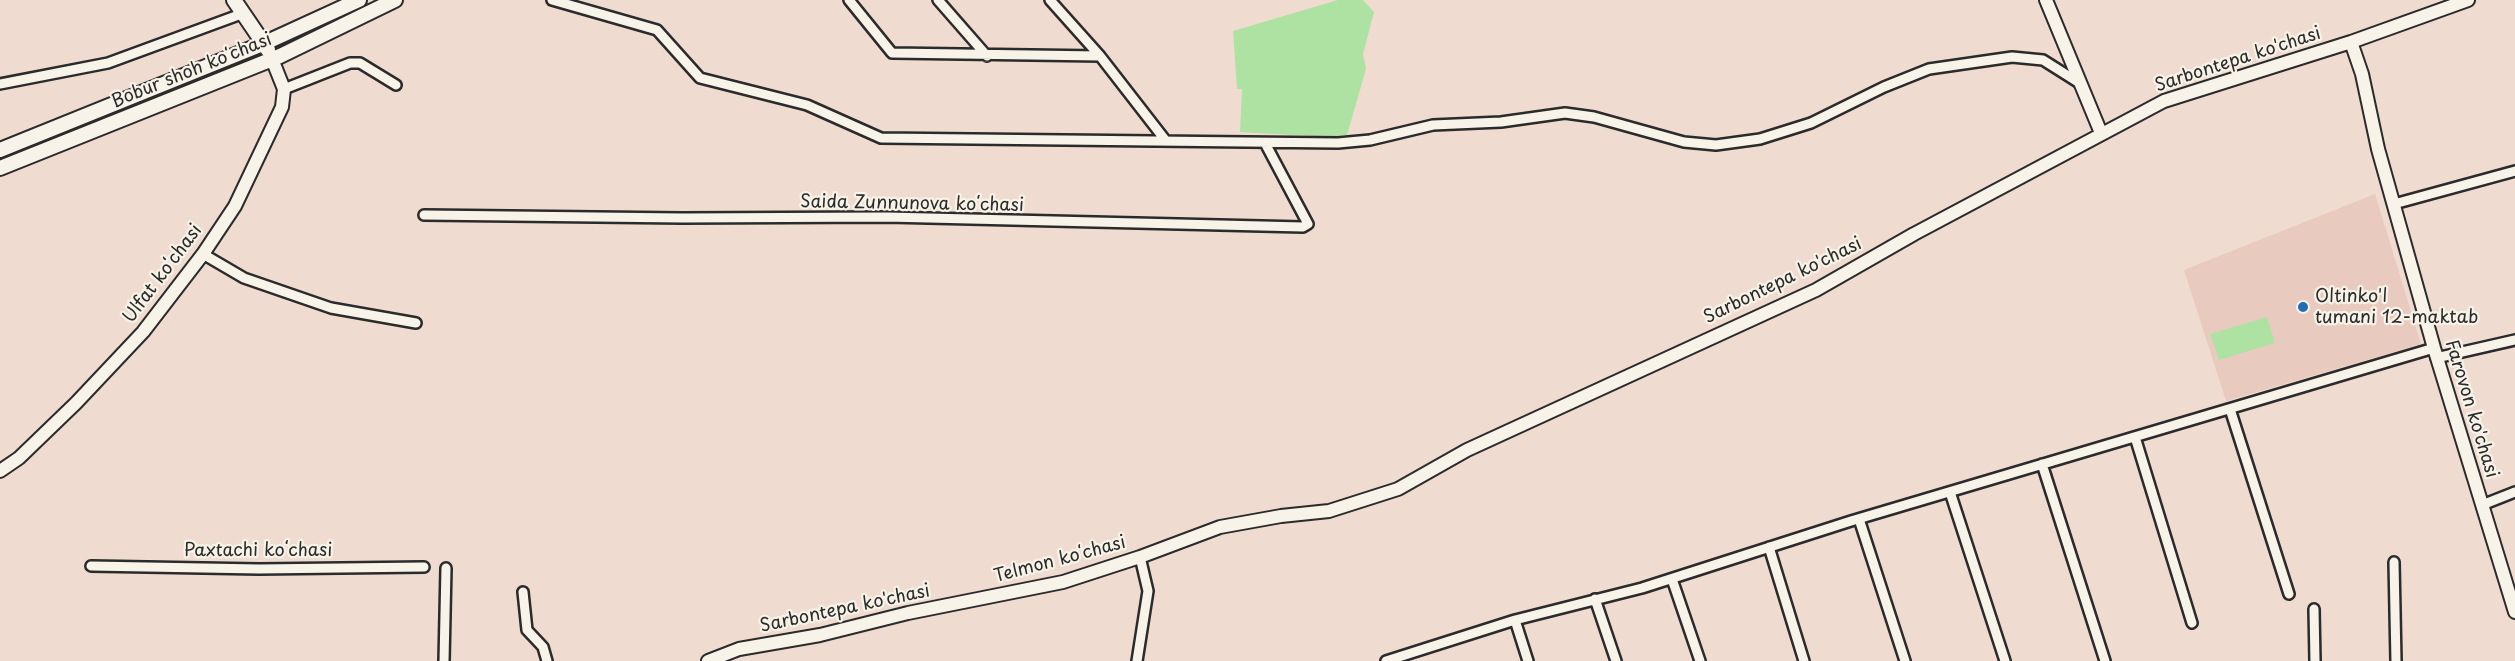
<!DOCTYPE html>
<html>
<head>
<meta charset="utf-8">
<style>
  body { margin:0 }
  canvas { display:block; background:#efdbcf }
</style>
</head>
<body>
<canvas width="2515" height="661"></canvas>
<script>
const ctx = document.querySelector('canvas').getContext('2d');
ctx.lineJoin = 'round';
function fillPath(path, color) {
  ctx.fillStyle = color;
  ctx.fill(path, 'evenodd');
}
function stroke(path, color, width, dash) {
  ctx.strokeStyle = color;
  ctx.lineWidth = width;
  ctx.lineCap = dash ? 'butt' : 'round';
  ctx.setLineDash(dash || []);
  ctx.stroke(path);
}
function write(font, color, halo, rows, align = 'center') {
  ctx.font = font + ' "Playpen Sans",sans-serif';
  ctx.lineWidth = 4.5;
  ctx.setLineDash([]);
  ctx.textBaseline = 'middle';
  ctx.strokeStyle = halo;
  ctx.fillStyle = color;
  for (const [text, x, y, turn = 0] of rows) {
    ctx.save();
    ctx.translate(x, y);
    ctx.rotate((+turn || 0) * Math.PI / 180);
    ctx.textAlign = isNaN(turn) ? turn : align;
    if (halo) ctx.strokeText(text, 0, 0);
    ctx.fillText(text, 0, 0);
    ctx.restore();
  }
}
fillPath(new Path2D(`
  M2375,194L2421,344L2226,401L2184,270Z`), '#e9cabe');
fillPath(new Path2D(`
  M1338,0H1363L1374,12L1363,54L1366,69L1347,135L1328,137L1240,132L1242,89H1237L1233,31Z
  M2267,317L2275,343L2219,360L2210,334Z`), '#aee2a3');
const minor = new Path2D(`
  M552,0L657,30L700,78L807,105L881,138L1338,143L1370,140L1433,125L1501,122L1565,113L1594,117L1684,142L1716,145L1760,139L1811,123L1884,87L1929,69L2012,57L2043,60L2081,84
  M849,0L892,53L1100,56
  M938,0L987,56
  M1050,0L1100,56L1166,141
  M0,84L108,63L244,13
  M284,89L350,63H360L396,85
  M2394,204L2515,171
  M424,215L682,218L887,217L1303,227L1308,224L1265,143
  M203,254L244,278L331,308L416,323
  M2436,358L2515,340
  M2230,409L2289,594
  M2135,437L2192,623
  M2042,464L2105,661
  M1950,492L2005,661
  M2482,505L2515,492
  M1859,519L1905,661
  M1769,547L1804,661
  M2394,562L2396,661
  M91,566L259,569L424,567
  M1672,579L1700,661
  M523,592L527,630L543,647L547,661
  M1595,599L1616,661
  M2314,609L2315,661
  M1515,620L1528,661
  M444,661L446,568
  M1137,661L1148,591L1140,557
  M1386,661L1515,620L1642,588L1851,521L2434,348`);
const tertiary = new Path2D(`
  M2046,0L2101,133
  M2351,42L2362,74L2378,149L2434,348L2515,612
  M0,471L19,458L76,403L143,332L203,254L235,206L282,107L284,89L272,59
  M708,661L739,649L820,635L908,613L1063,582L1140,557L1220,527L1281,516L1329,511L1398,489L1467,450L1816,290L1914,234L2164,101L2351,42L2468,0`);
const secondary = new Path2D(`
  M234,0L268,50
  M0,150L265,43L359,0
  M0,168L280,56L395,0`);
stroke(minor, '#2b2b2b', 14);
stroke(tertiary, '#2b2b2b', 16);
stroke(secondary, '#2b2b2b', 18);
stroke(minor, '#f7f3e8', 9);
stroke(tertiary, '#f7f3e8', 12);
stroke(secondary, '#f7f3e8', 14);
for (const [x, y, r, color] of [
  [2303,307,6,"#1f6fb2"]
]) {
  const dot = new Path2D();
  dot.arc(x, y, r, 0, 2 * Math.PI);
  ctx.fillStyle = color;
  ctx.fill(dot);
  stroke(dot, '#f7f3e8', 2);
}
write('18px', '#2b2b2b', '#f7f3e8', [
  ["Sarbontepa ko'chasi",2238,60,-18],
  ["Bobur shoh koʻchasi",192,71,-22],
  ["Saida Zunnunova koʻchasi",912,204,1],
  ["Ulfat koʻchasi",163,274,-53],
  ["Sarbontepa ko'chasi",1783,281,-26],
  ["Farovon ko'chasi",2471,409,73],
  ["Paxtachi koʻchasi",258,551],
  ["Telmon koʻchasi",1060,560,-15],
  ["Sarbontepa ko'chasi",845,609,-12]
]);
write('18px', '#2b2b2b', '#f7f3e8', [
  ["Oltinko'l",2315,297],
  ["tumani 12-maktab",2315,318]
], 'left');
</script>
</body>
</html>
